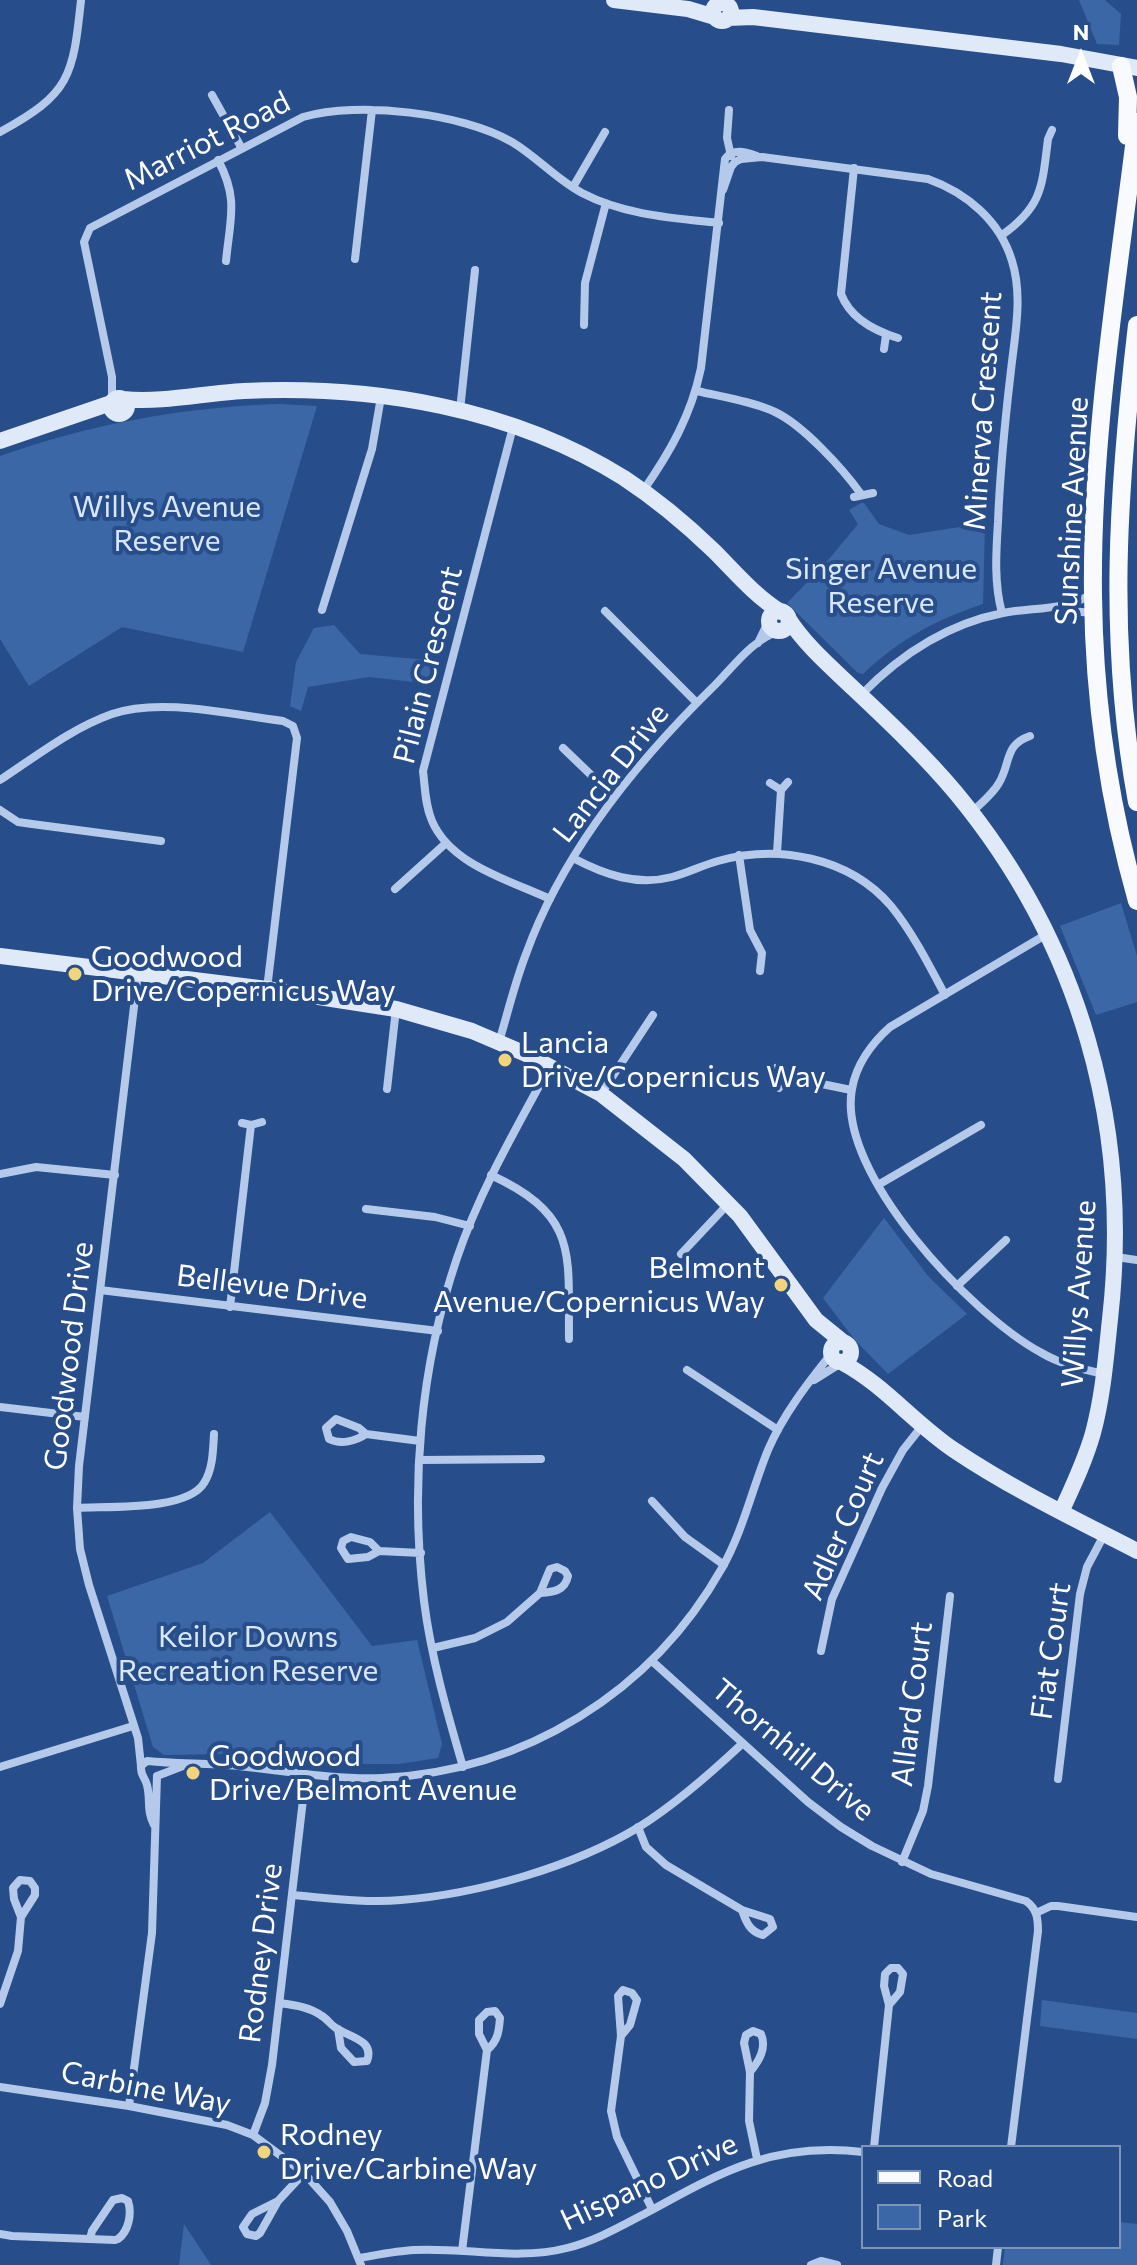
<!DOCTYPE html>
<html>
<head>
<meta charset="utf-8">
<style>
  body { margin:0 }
  #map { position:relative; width:1137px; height:2265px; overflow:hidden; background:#274e8b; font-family:Commissioner,sans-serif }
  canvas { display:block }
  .legend { position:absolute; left:861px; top:2145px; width:260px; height:104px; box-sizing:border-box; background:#274e8b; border:2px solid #7d95b9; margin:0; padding:10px 14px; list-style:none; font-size:24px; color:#fff }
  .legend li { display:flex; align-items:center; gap:16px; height:40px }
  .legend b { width:40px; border:2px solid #7d95b9 }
  .north { position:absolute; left:1041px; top:16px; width:80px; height:80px; -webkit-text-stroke:6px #274e8b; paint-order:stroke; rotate:0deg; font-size:22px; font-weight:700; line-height:32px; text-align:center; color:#fff }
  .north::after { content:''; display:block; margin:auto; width:28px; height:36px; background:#fff; clip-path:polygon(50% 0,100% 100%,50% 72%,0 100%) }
</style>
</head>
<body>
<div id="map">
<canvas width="1137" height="2265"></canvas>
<ul class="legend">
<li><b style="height:10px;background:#f8fafe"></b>Road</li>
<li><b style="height:22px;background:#3c67a7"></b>Park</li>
</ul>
<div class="north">N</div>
</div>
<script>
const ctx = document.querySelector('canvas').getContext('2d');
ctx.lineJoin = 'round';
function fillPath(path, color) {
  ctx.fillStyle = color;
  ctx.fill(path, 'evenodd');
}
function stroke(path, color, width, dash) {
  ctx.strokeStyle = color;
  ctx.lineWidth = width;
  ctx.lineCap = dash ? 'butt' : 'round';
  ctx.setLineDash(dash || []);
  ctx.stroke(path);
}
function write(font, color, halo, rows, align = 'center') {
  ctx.font = font + ' Commissioner,sans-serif';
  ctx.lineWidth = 8;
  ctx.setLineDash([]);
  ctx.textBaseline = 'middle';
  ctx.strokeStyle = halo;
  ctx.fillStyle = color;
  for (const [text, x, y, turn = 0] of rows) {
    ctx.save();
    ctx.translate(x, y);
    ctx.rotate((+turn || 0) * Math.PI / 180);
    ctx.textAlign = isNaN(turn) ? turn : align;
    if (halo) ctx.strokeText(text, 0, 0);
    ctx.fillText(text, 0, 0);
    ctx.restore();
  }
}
fillPath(new Path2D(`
  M1079,0H1105L1121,14L1119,45L1097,44Z
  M279,404L317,406L243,652L122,627L29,686L0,639V456C91,424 183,407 279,404Z
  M861,503H864L879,524L909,535L985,523L983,604C935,620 900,639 863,674L858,673L787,603L824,565L858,524L849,510Z
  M334,625L360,654L439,661L432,684L369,677L308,687L301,711L290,706L296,662L314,628Z
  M1121,903L1137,956V1002L1096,1015L1060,926Z
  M884,1218L928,1276L967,1314L888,1374L855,1340L823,1298Z
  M270,1512L372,1646L417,1640L442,1744L438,1758L398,1764H348L231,1754L164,1755L153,1747L107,1596L203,1563Z
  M1042,2000L1137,2013V2039L1040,2026Z
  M1119,2222L1137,2224V2265H1003L1005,2247H1119Z
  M184,2224L211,2265H179Z`), '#3c67a7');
stroke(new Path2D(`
  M727,0L728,6
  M717,5L719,0
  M212,95L241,147
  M729,110L727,138L731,156
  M0,132C70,94 73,77 81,0
  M218,160C239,199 230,219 226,261
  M735,162L741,159L762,157L928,179C967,193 1000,221 1012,261C1023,296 1015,334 1011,370C1005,421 1000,471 998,522C996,553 994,584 1002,613
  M854,168L841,294C850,318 875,331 898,338
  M573,187L605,132
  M723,190L731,167L735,162
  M1002,235C1043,206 1042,186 1048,139L1052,130
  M355,259L372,110
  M584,325L585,283L606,203
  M884,349L886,335
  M697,391C722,397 751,401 775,412C803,425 843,469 861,494
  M112,402V377L84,242L90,228L303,117C359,101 462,113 512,142C537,157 556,179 582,193C624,215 672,218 719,223
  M460,410L475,270
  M513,427L423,771C425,787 425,805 432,821C451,865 509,880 550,899
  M643,491C670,452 691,416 701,368L725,159C734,148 745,152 757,156
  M854,497L873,493
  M322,610L372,449L381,397
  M1059,610L1093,613
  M605,611L697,703
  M758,643L769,620
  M861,695C900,655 947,624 1003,613C1034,607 1064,611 1092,594
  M563,748L614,797
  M0,780C35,757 72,728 112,714C161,697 232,715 283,721L293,726L297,738L267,989
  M770,783L781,790
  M0,810L18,822L32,824L161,841
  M972,812C981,803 992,795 999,783C1011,763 1004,745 1030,736
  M777,853L781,790L788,782
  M739,855L750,930L762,953L760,971
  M573,858C605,875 637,886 672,877C688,873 703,865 718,861C778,844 849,857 891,906C913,933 929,965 945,995
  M395,889L445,844
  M1047,934L890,1027C872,1043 856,1065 852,1089C836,1173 972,1315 1040,1352C1060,1364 1081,1369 1104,1374
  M138,973L79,1466L77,1508L80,1549L89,1585L138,1738L141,1766
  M499,1042C508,1012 515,982 526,954C563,851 637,761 715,685C733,667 754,638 780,631
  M776,1068L788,1077L851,1090
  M779,1088L788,1077
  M387,1089L396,1009
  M601,1094L653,1015
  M242,1123L251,1125L262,1122
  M0,1174L36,1167L115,1175
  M491,1175C579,1216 568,1253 569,1339
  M878,1185L981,1125
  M366,1209L435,1217L470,1226
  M681,1254L729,1203
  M1116,1257L1137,1260
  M957,1286L1006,1240
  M100,1290L438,1331
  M230,1307L251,1125
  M687,1370L778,1430
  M814,1380L841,1363
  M0,1407L85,1417
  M366,1434C356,1441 341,1445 329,1439L326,1428L336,1419L359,1428L366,1434L420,1441
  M419,1460L541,1459
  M652,1501L685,1537L724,1565
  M77,1508C108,1506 187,1511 204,1483C213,1469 213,1450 214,1434
  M379,1551L370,1542L351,1537L343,1541L341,1548L348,1559L368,1557L379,1551L421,1553
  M433,1648L475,1638L507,1622L540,1593L550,1569L557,1567L565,1571L568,1576C565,1591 553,1592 540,1593
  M821,1651L832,1599L882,1488L903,1450L922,1426
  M652,1661L808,1802L841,1827L872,1846L931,1874L1026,1901C1037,1909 1038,1918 1038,1931L1011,2147
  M0,1767L133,1726
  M463,1767C447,1712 431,1657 424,1601C410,1487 420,1367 457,1258C480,1190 516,1129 550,1066
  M157,1776L183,1766
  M1058,1779L1080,1594L1087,1567L1104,1535
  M154,1825C146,1809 151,1801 147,1785C145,1777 140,1775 141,1766L147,1761C177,1764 208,1763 238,1766C286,1771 334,1780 382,1778C525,1771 652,1692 722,1568C743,1531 752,1489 768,1450C783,1415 807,1384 831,1354
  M638,1827L646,1847L666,1865L742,1910L770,1919L773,1927L763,1935C750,1932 746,1922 742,1910
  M902,1862L923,1811L928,1786L950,1596
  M292,1895C328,1898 365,1903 401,1900C478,1894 573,1867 639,1827C676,1804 711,1773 743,1743
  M1036,1913L1051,1906H1058L1137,1917
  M280,2003C294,2005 310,2007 322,2016C327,2019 331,2025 336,2028C349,2037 375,2040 367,2061L354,2062L341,2048L338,2029
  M0,2004L18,1951L21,1917L35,1895V1888L30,1881L20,1880L13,1888L14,1899L21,1917
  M621,2036L630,2025L637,2000L632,1993L623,1990L618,1996L621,2036L611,2111L617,2137L652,2209
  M750,2072C759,2061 767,2048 761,2034L753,2031L746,2035L744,2043L750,2072L749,2121L757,2159
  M0,2087L129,2106L227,2125L253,2135L304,2173L330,2202L347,2231L361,2265
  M129,2106L152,1933L157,1776
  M253,2135L265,2103L272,2065L306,1774
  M874,2147L889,2005L884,1986L885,1974L891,1968H898L903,1974L900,1992L889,2005
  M278,2201L252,2214L243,2227L247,2234L256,2236L260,2233L278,2201L304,2173
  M0,2234L12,2236L115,2240L118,2239C129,2231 132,2213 128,2201L122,2198L113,2200L92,2231L90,2239
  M462,2251L487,2050L479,2034V2020L487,2012L495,2011L500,2018C499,2031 498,2041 487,2050
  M359,2258C377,2255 396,2251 414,2250C464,2247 517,2261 567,2248C596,2241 623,2225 650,2211C724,2170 776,2142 863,2152
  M811,2265L821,2261L837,2265
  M996,2265L998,2247`), '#b5caea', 8);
stroke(new Path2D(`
  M614,0L688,9L715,17
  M713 12a9 9 0 1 1 18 0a9 9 0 1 1-18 0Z
  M728,18L753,17L1061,54L1137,68
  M111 406a8 8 0 1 1 16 0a8 8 0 1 1-16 0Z
  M123,399C163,403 204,393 244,391C375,385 512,408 624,478C656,499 686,524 714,551C735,572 755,596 781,612
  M0,441L111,403
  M769 621a10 10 0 1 1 20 0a10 10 0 1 1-20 0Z
  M788,618C805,645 831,667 854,689C889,722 925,756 956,793C1080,943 1132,1126 1110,1319C1106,1357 1103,1396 1093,1433C1085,1461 1073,1486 1061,1512
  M0,956L267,989L396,1009L472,1031L526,1054L601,1094L684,1159L740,1216L816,1320L843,1342
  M831 1352a10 10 0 1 1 20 0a10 10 0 1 1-20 0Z
  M843,1363C884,1385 914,1423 954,1450C1012,1489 1075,1519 1137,1551`), '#e0e9f8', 16);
stroke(new Path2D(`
  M1121,66L1128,97L1127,136
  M1137,122C1118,279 1091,437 1093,595C1094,697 1109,803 1137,901
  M1137,325C1118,488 1107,639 1137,802`), '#f8fafe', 18);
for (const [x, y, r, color] of [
  [75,974,8,"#f2d57b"],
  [505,1060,8,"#f2d57b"],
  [781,1285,8,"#f2d57b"],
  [193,1773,8,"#f2d57b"],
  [264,2152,8,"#f2d57b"]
]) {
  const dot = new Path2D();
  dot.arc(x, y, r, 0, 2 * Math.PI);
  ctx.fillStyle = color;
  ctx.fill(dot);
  stroke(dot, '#274e8b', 3);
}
write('30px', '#fff', '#274e8b', [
  ["Marriot Road",207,141,-27],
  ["Minerva Crescent",983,411,-86],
  ["Sunshine Avenue",1072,511,-87],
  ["Pilain Crescent",428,665,-76],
  ["Lancia Drive",611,773,-52],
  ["Bellevue Drive",272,1287,7],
  ["Willys Avenue",1079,1294,-86],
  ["Goodwood Drive",69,1356,-83],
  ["Adler Court",843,1526,-66],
  ["Fiat Court",1051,1651,-82],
  ["Allard Court",912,1704,-83],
  ["Thornhill Drive",793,1750,40],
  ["Rodney Drive",261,1953,-83],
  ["Carbine Way",146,2088,11],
  ["Hispano Drive",649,2182,-25]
]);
write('30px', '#d9e6f7', '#274e8b', [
  ["Willys Avenue",167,507],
  ["Reserve",167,541],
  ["Singer Avenue",881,569],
  ["Reserve",881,603],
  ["Keilor Downs",248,1637],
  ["Recreation Reserve",248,1671]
]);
write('30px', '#fff', '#274e8b', [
  ["Goodwood",91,957],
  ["Drive/Copernicus Way",91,991],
  ["Lancia",521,1043],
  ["Drive/Copernicus Way",521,1077],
  ["Belmont",765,1268,"right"],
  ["Avenue/Copernicus Way",765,1302,"right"],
  ["Goodwood",209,1756],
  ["Drive/Belmont Avenue",209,1790],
  ["Rodney",280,2135],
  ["Drive/Carbine Way",280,2169]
], 'left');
</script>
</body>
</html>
